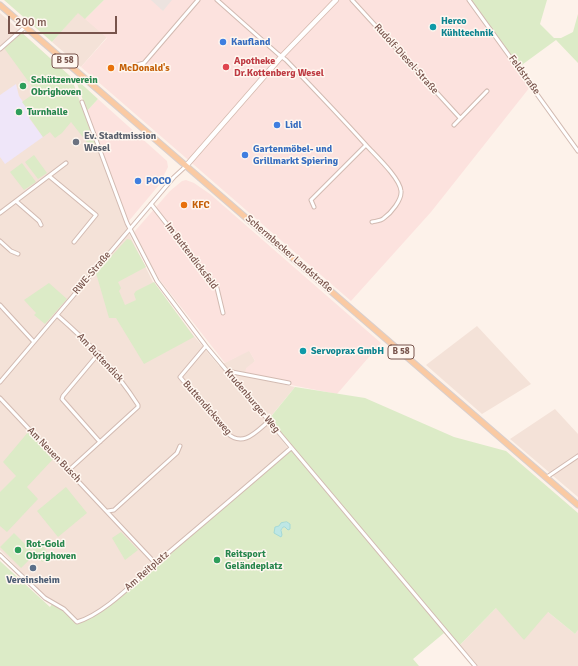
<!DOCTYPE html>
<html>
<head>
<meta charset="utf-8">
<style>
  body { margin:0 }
  #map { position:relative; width:578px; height:666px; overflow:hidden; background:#fdf2ea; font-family:Signika,sans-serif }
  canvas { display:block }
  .scale { position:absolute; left:8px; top:16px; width:109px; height:18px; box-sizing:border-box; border:2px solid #78544c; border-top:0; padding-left:5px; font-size:12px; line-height:14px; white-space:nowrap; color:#78544c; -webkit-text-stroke:3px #fff7f0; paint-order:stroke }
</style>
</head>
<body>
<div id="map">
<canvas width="578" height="666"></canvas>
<div class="scale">200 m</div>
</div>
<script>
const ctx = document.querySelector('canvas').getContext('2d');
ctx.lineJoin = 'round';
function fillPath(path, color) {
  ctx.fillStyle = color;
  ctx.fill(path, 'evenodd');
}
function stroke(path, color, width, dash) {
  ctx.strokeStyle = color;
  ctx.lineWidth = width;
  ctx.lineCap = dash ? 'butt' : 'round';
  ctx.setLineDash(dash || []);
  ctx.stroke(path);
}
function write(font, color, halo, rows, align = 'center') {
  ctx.font = font + ' Signika,sans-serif';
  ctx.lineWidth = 3;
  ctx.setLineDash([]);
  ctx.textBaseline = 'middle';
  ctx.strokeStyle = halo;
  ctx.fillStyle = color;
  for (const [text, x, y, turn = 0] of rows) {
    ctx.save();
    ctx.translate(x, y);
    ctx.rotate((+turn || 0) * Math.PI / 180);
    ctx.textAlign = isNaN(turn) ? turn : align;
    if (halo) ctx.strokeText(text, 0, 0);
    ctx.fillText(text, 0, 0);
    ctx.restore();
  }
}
fillPath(new Path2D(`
  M78,12L107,37L81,67L52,42Z
  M0,13L71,77L130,236L153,282L194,336L219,366L249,350L255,361L245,376L295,387L267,421L287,447V449L102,607L91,615L78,621L46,597L0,550Z
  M477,326L531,384L482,414L426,365Z
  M555,409L578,434V454L550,473L510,439Z
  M578,458V497L552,475Z
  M496,608L548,612L575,634L578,630V666H478L460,645Z`), '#f4e2d8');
fillPath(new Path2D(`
  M104,0H467L530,87L431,212L351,301L81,67L107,38L85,19Z
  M98,99L167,161L168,167L159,185L128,222L87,111Z
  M186,180L194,183L210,194L381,343L337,394L245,376L246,368L255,361L249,351L225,363L159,279L135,234V231L170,191L182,181Z`), '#fce2de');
fillPath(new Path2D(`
  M151,0H172L163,11Z`), '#ece3df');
fillPath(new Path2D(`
  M16,84L19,96L32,115L29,118L43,137L5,164L0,157V95Z`), '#efe6f9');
fillPath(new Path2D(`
  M4,0H104L85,19L78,13L52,42Z
  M471,0H547L540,24L554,38H561L573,32L578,14V63L556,40L519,67Z
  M22,33L71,77L97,149L93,150L71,122L62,133L55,138L50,132L43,137L29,117L32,115L22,102L36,92L4,48Z
  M75,78L98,99L87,111Z
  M34,155L47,173L38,179L25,162Z
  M22,163L36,182L24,190L10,172Z
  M127,239L131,240L146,267L118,282L121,288L119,291L125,305L136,300L134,294L136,291L154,282L194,337L144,364L116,318H109L96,273Z
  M49,283L67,299L45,324L34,315L36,313L24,300Z
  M295,387L365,398L454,437L506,451L578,513V630L575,634L548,612L524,640L496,608L457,648L444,633L413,659L419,666H0V561L50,607L52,604C62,609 69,616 77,623L102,609L291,449L269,419ZM287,522L290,524V529L283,527L281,532L275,527L279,526L282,523Z
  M29,431L54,458L27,487L38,499L7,532L0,526V492L16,476L3,462Z
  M66,487L87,513L58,537L37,511Z
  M121,532L138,550L125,560L112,538Z
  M14,533L35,554L21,568L0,547Z
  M38,540L50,556L42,562L30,545Z`), '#dcebc7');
const water = new Path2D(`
  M287,522L290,524V529L288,530L285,527H283L281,530L282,535L281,537L274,533L275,527L279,526L281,523Z`);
fillPath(water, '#bee7e5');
stroke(water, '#a4d9d7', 1);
const street = new Path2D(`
  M217,0L278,54L286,60C313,88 340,116 366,145C375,155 400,178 401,191C402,200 391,213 384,218C381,221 376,221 372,222
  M352,0L460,118
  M469,0L578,151
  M0,49L25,27
  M144,63L137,65L138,69H142L144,63L198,0
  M82,102L127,223L157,281L206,346L475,666
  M454,125L487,91
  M49,176L96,215L74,242
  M16,201L39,221L41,225
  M151,204L217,288L223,313
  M314,207L311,200L366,145
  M0,213L66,163
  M0,241L11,251L18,254
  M0,305L34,342
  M57,315C89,343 115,369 138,405V407L69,470
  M206,346L180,377L227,433C243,448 256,432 269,421
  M99,353L63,396L62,399L100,442
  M227,371L289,383
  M0,382L174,177L186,166
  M0,398L156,564
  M547,477L578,456
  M108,511L114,510L177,453L180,446
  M0,555L45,598L64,609L77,622C104,614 133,583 155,564C200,526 246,487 291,448`);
const secondary = new Path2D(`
  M186,166L281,57L336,0`);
const primary = new Path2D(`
  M0,5L578,505`);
stroke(street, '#d2bab1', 5);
stroke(secondary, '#d5b9ae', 6);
stroke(primary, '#d9cfcd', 7);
stroke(street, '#fff', 3);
stroke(secondary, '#fff', 4.5);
stroke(primary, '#facaa3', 5);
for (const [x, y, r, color] of [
  [433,27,4,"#0f9aa8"],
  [223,42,4,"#3f7fe0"],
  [226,67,4,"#e0444e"],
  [111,68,4,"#e8710a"],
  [23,86,4,"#2e9e5b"],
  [19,112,4,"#2e9e5b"],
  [277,125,4,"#3f7fe0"],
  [76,142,4,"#6b7280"],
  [245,155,4,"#3f7fe0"],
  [138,181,4,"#3f7fe0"],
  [184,205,4,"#e8710a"],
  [303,351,4,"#0f9aa8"],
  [18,550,4,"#2e9e5b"],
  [217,560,4,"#2e9e5b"],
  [33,568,4,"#5c6f8a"]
]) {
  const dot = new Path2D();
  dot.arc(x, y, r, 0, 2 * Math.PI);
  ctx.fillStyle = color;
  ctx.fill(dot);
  stroke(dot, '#fff7f0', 1.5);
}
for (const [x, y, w] of [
  [65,61,26],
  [401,352,26]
]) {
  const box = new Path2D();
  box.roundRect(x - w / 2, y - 7, w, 14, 3);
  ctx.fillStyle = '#fff7f0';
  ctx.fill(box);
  stroke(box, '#78544c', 1);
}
write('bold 9px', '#78544c', null, [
  ["B 58",65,61],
  ["B 58",401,352]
]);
write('bold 10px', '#0d838f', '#fff7f0', [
  ["Herco",441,21],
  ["Kühltechnik",441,33],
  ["Servoprax GmbH",311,351]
], 'left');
write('bold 10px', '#366cbe', '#fff7f0', [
  ["Kaufland",231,42],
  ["Lidl",285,125],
  ["Gartenmöbel- und",253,149],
  ["Grillmarkt Spiering",253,161],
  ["POCO",146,181]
], 'left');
write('10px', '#78544c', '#fff7f0', [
  ["Rudolf-Diesel-Straße",406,59,48],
  ["Feldstraße",524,75,54],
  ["Schermbecker Landstraße",289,254,41],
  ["Im Buttendicksfeld",191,256,53],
  ["RWE-Straße",92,273,-50],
  ["Am Buttendick",100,358,47],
  ["Krudenburger Weg",252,401,50],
  ["Buttendicksweg",207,408,49],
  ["Am Neuen Busch",54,455,46],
  ["Am Reitplatz",147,571,-41]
]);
write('bold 10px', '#be3a42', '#fff7f0', [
  ["Apotheke",234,61],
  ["Dr.Kottenberg Wesel",234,73]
], 'left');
write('bold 10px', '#c56008', '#fff7f0', [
  ["McDonald's",119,68],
  ["KFC",192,205]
], 'left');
write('bold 10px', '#27864d', '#fff7f0', [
  ["Schützenverein",31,80],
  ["Obrighoven",31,92],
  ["Turnhalle",27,112],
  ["Rot-Gold",26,544],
  ["Obrighoven",26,556],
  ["Reitsport",225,554],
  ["Geländeplatz",225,566]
], 'left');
write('bold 10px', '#5b616d', '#fff7f0', [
  ["Ev. Stadtmission",84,136],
  ["Wesel",84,148]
], 'left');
write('bold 10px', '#4e5e75', '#fff7f0', [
  ["Vereinsheim",33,580]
]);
</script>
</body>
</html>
